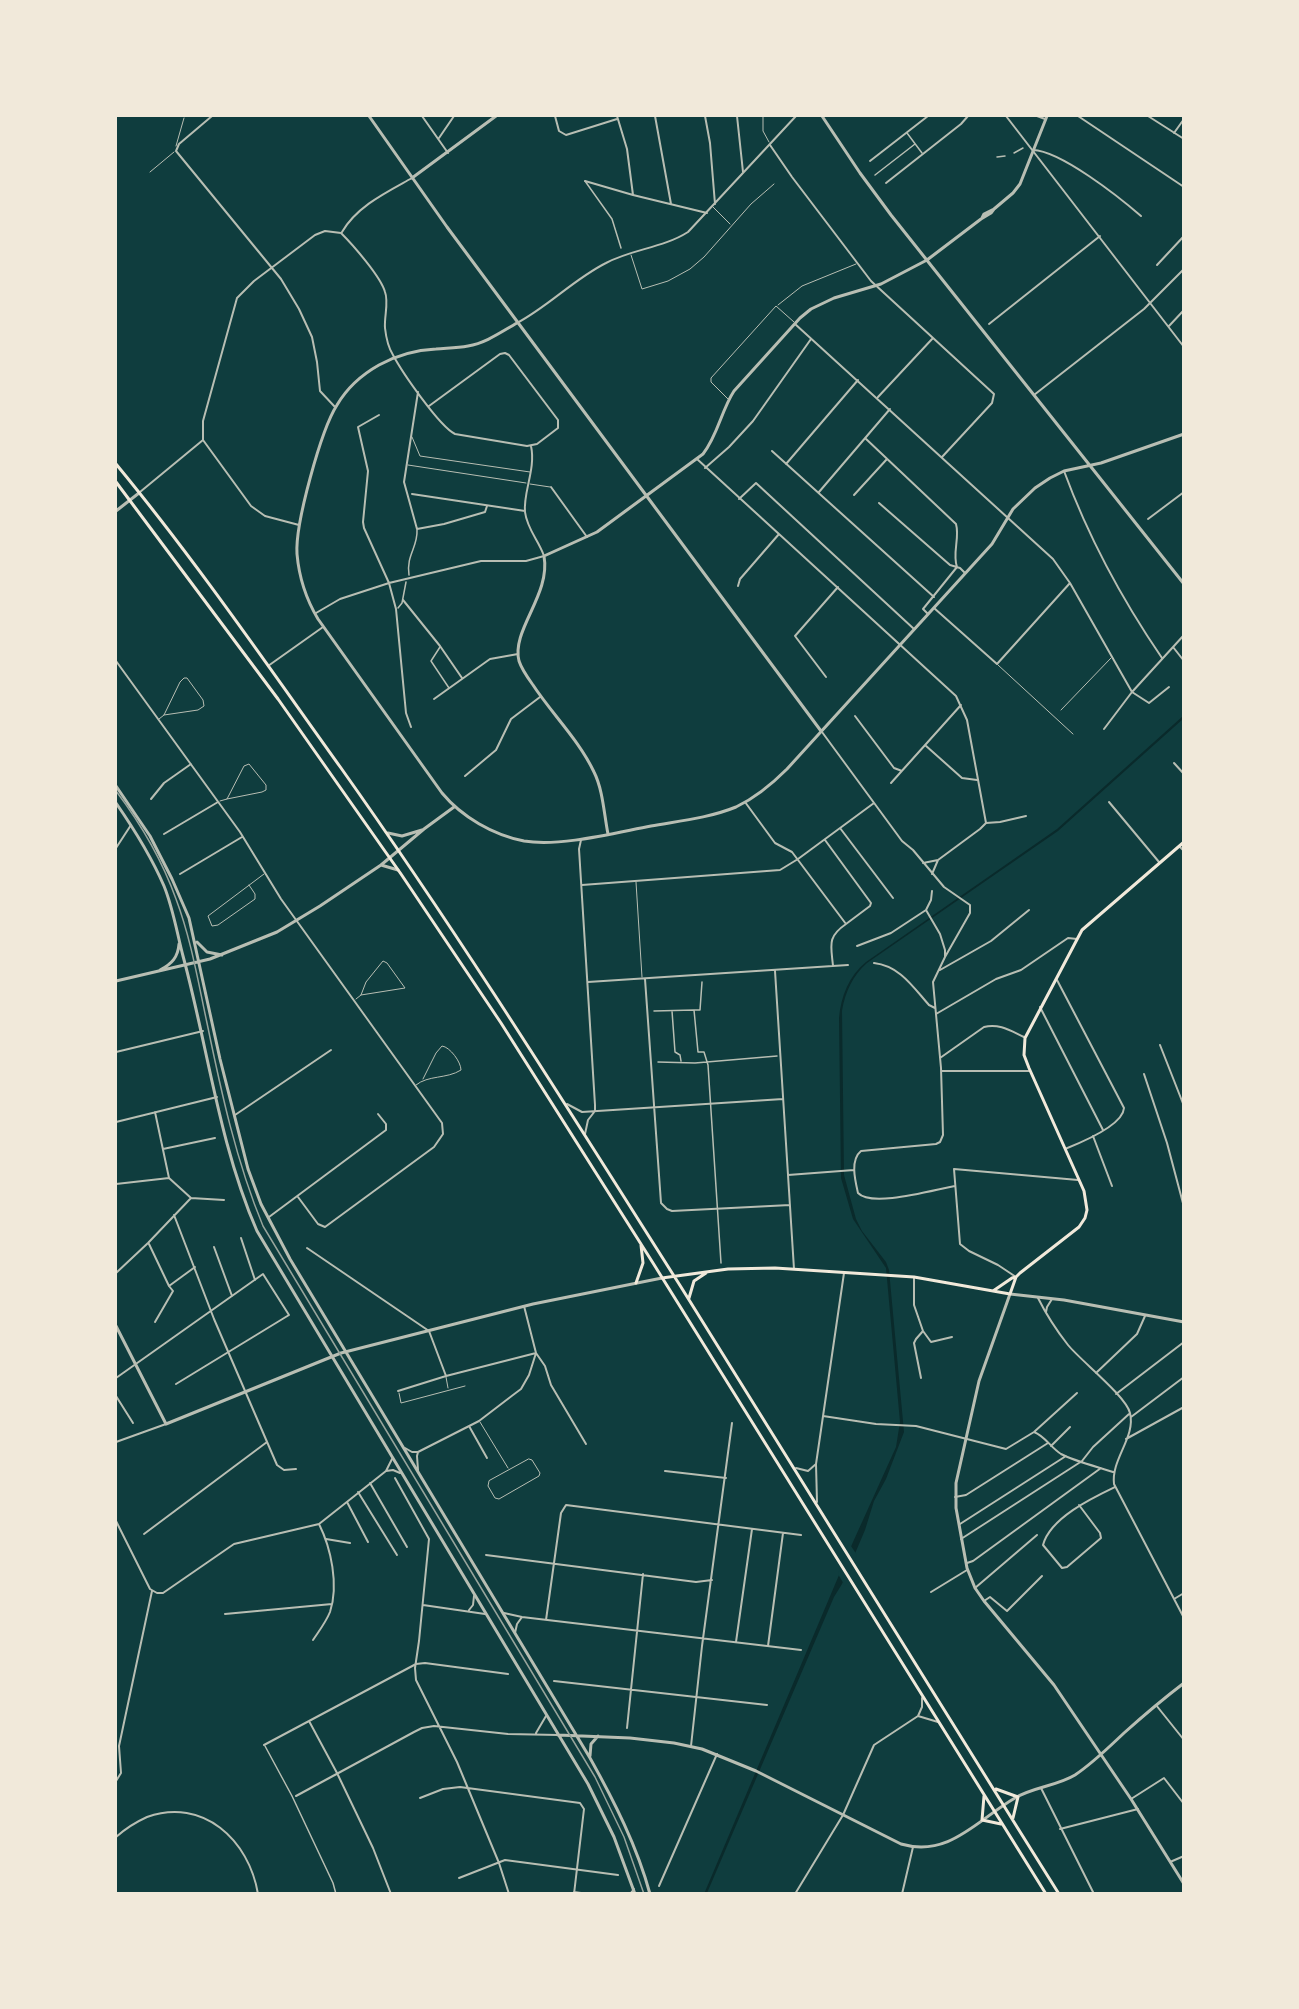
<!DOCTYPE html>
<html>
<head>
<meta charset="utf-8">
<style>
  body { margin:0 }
  #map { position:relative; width:1299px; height:2009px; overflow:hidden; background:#0f3d3e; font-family:Poppins,sans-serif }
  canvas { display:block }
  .frame { position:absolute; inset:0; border:117px solid #f1e9da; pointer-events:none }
</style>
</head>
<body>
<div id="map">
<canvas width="1299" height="2009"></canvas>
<div class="frame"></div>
</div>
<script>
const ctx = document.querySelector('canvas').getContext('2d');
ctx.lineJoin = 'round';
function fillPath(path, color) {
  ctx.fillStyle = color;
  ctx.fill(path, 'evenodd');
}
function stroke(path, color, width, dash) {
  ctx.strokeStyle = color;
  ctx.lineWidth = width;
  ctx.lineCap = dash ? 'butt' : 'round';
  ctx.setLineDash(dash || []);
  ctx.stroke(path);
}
fillPath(new Path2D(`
  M1183,716V719L1058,831L867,963C853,975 845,992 842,1011L844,1175L856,1219L862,1231L886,1262L889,1270L904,1432L886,1479L874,1501L865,1530L842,1584L834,1597L707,1893L704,1894L853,1542L896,1447L900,1422L886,1268L853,1219L841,1178L839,1018C841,996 849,976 866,962L1057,829Z`), '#0a2a2b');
fillPath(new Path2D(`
  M849,1543L857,1555L845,1586L838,1574Z`), '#0f3d3e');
stroke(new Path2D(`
  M763,116V131L769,142
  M176,146L184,118
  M150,172L174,152
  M713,207L730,224
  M631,255L642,289L668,281L690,269L704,257L751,204L774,184
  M778,305L802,286L856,264
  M728,399L711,382V378L776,306L794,322
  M412,437L420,456L530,472
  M408,465L526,483
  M530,484L550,487
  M998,665L1073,734
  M1061,710L1111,658
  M159,719L164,715L180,682L184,678H187L203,700L204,706L198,710L164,715
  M220,801L227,799L244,766L249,764L266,785V790L262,792L227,799
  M636,882L642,977
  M249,885L255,894V899L218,925L212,926L208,916L264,874
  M356,999L361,995L366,982L383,961L387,963L405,988L361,995
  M416,1085C428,1075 447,1079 461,1070C461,1062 450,1047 442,1046L436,1053L423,1079
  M446,1377L448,1388
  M399,1393L401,1403L465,1386
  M480,1422L508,1468
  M529,1459L532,1460L540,1473L539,1476L499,1499L495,1498L488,1486L489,1481Z`), '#b8beb3', 1);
stroke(new Path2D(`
  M907,133L922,153
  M1014,153L1023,148
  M997,157L1005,156
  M875,175L915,144
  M585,181L612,219L621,248
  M409,575C406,555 418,547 417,530
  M398,608L402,603L406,582
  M440,647L431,661L449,688
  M702,982L700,1010H694L698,1052H704L708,1065L721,1263
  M654,1011L694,1010
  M672,1011L675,1052L680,1055L681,1061
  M658,1062L695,1063L777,1056
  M265,1746L292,1796L333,1883L336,1894`), '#b8beb3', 1.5);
stroke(new Path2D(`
  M212,116L179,144L176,151L281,279L299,309L312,337L317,362L320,391L335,407
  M422,116L448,153
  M555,116L559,131L566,135L617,119
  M617,116L627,149L633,195
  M655,116L671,204
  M705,116L710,143L715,204
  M737,116L743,172
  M1006,116L1184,347
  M1037,116L1045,119
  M1078,116L1184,187
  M1148,116L1184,139
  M1174,133L1184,119
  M439,138L454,116
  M770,145L792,177L871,281L994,394L992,403L942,457
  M1033,150C1061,151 1119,197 1141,216
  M870,161L928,116
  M585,181L633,195L707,213
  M886,183L961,124L968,116
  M342,232C357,206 387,192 412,178
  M341,233C353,245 381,277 385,292C389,302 384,317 385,328C386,337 388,347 393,355C402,372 439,426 455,434L527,446L537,444L558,428V420L509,355L505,353L500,354L429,406
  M1157,265L1184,236
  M517,323C549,306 574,279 606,263C632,249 663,248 688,232L796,116
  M795,324L1053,559L1070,583L997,664L934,608
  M989,324L1100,236
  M1169,326L1184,310
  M418,392L404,482L417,529L444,524L485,512L487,506
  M1034,395L1144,309L1184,269
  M878,397L933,338
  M379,415L358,427L368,471L363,522L364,528L389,583L396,609L406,713L411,727
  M865,438L956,524C960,538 952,553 957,567
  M772,451L934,597
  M697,459L956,696L967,720L986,823
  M786,464L858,380
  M705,468L729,447L753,421L811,339
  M1064,471C1088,536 1123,601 1162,658
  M551,487L587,537
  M140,492L203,440
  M819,492L890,409
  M412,494L525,511
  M854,495L887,459
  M739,499L756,483L914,629
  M879,503L950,565L960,568L965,573
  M1148,519L1184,492
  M299,525L265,516L251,506L203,440V421L237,298L254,281L315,235L325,231L341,233
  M1070,583L1132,692L1149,703L1169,687
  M738,586L740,579L779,534
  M403,600L440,646L462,678
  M316,613L340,599L389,583L481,561H526L544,556C539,541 527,529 525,512C523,492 536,469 531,446
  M928,614L923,609L957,567
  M1173,647L1184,661
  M116,661L240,832L281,899L442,1123L443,1134L434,1147L325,1227L318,1224L298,1197
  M268,666L323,627
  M826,677L795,636L838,587
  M434,699L490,659L518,654
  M855,716L894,768L902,771
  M1104,729L1132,692L1184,635
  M822,732L902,841L913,850L944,887L970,905V913L945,957
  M925,745L962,778L977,780
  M1174,763L1184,774
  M465,776L496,750L511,719L540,697
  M891,783L961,705
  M151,799L164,783L191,764
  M745,802L775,843L792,852L846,924L870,906L871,903L825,840
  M1109,802L1159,862
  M840,828L893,898
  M164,834L218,802
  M581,840L579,849L595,1105V1111L588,1120L585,1134
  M1179,846L1184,851
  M116,848L131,825
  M923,863L938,860L980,829L986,823L1000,822L1026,816
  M180,874L242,837
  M932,874L938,860
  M582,885L780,870L798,859L874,803
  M932,891L931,900L926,910L940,934L945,950V957L933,982L941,1068L943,1135L940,1142L936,1144L861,1151C850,1160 855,1180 858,1193C872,1208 936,1189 955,1186
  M857,946L891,933L926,910
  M874,963C900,966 913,987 929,1005L935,1008
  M833,966C831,945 827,937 846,924
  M940,970L991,941L1029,910
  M775,971L794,1269
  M645,979L661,1203L667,1209L672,1211L790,1205
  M1057,980L1124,1108C1123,1125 1080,1143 1065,1149
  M588,982L848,965
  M1040,1007L1103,1130
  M936,1014L996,979L1021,970L1068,938L1077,939
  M1160,1045L1184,1106
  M116,1052L203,1031
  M940,1058L984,1027C999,1023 1011,1031 1024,1037
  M941,1071H1030
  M1144,1074L1167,1143L1184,1207
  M567,1104L582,1112L783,1099
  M155,1112L169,1178
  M235,1115L331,1050
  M116,1122L217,1097
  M1093,1136L1112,1186
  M163,1149L215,1138
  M788,1175L854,1170
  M116,1184L169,1178L191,1198L224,1200
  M174,1215L214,1319L277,1465L284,1470L296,1469
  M269,1217L386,1130V1124L378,1114
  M241,1238L255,1280
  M149,1244L169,1286L195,1267
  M214,1247L232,1296
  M307,1248L429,1331L446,1376
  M116,1273L148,1243L191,1198
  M914,1277V1305L923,1331L916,1339L914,1343L921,1378
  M1016,1277L998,1265L969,1251L960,1244L954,1169L1078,1180
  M1038,1298C1046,1314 1057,1331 1068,1345C1081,1361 1126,1396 1130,1413C1136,1437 1111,1459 1114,1484L1184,1618
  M524,1306L536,1353L545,1366L551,1385L586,1444
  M1046,1312L1047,1307L1052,1299
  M155,1322L173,1291L169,1286
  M923,1331L931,1342L952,1337
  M1096,1373L1137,1334L1145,1316
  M116,1378L263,1274L289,1315L176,1384
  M398,1391L446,1376L536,1353
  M1116,1394L1184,1342
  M116,1396L133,1423
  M823,1416L876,1424L916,1426L1006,1449L1034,1432L1077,1393
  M1131,1417L1184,1377
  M469,1426L487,1458
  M1034,1432C1045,1436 1051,1448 1061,1454C1074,1461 1098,1467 1113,1472
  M1126,1439L1184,1407
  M116,1442L166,1424
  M1051,1446L1070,1427
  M405,1448L412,1452H418L479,1421L513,1395L521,1389L529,1375L536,1353
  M796,1468L808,1471L816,1464
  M418,1470L417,1456L418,1452
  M386,1471L393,1470L400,1473
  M665,1471L726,1478
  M395,1478L429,1539L419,1641L415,1668L416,1680L457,1762L499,1863L509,1894
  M370,1483L407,1547
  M358,1492L397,1555
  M955,1497L966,1495L1048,1443
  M347,1502L368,1542
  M817,1502L816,1464L844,1273
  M1079,1505L1100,1533L1101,1538L1067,1567L1062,1568L1043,1545C1050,1518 1092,1498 1115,1487
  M116,1521L150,1589L157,1593H163L234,1544L319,1524L386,1471L392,1459
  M960,1524L1066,1456
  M144,1534L267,1442
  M326,1539L350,1543
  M961,1539L1082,1461L1093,1447L1129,1414
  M486,1555L696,1582L712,1580
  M967,1563L973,1561L1101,1468
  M975,1588L1037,1535
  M931,1592L967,1570
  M1174,1599L1184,1593
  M984,1601L990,1597L1007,1611L1042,1576
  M423,1605L485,1614
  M469,1610L473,1605L474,1596
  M504,1613L522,1617L801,1650
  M225,1614L332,1604
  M546,1620L561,1513L566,1505L801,1535
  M515,1633L517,1624L522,1617
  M313,1640C319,1631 326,1622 330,1612C339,1585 331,1548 319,1524
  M736,1642L752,1529
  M768,1646L783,1533
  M554,1681L767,1705
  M1156,1705L1184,1740
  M918,1716L938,1722
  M309,1721L337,1773L373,1848L391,1894
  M627,1728L643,1574
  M536,1733L546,1716
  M264,1745L416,1664L425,1663L508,1674
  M691,1746L702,1646L732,1423
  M116,1781L121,1773L119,1746L152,1591
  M1041,1788L1094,1894
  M296,1796L414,1732L422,1728L434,1726L508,1734L558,1735
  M420,1798L443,1789L460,1787L580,1803L584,1809L574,1894
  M1131,1799L1164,1778L1184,1804
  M1060,1829L1138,1809
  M116,1837C125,1829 136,1822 147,1817C203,1797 249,1840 258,1894
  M1170,1862L1184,1856
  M459,1878L505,1860L618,1875
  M659,1886L717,1754
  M574,1892L588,1894
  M630,1894L634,1889
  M795,1894L843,1815L874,1745L918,1716L922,1707V1698
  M902,1894L913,1847`), '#b8beb3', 2);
stroke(new Path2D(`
  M369,116L447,227L821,731
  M822,116L860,173L891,215L1184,584
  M412,178L496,116
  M982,218L984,214L994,209
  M517,323C501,332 486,343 468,346C457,348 447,348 436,349C416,350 397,355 379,365C363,374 347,388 337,405C321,430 295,524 297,554C299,577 306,599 318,619L442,793C462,817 493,835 524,841C560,847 614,833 651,826C679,821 709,818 736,807C755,798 772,784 787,769L992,544L1013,509L1035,488L1050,478L1064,471L1101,463L1184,434
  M116,511L139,493
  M116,786L150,836L172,879L189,918L220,1059L248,1169L261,1204L290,1259L590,1758C614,1801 637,1846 650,1894
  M116,803C134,829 151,856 164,886C173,908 177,933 183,956C208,1048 219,1144 257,1231L588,1784L614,1837L635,1894
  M388,833L402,836L422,830
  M608,834C604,814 603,790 594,772C579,740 552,714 533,685C528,678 522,670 519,661C511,630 551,595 544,556L597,532L703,454C718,435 721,411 734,391L800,318L811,309L834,298L881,284L927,260L981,219L991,213L994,209L1013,193L1020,184L1047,116
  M381,865L398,870
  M197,942L207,952L222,955
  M160,970C172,964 178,957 179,944
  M116,981L210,959L277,932L320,906L381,865L424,829L454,807
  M1184,1322L1064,1300L1010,1294L979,1381L956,1483V1508L967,1568L975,1588L984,1601L1054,1685L1131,1799L1184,1884
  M116,1326L166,1424L341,1353L533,1304L662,1278
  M558,1735L630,1738L674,1743L702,1749L756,1771L901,1844C949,1858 977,1820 1015,1798C1033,1787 1057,1786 1075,1775C1093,1763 1108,1748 1124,1733C1143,1716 1163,1699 1184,1683
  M590,1756L591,1744L598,1736`), '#b8beb3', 3);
stroke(new Path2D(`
  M116,464C196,561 268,666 341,768C461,937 570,1112 681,1287C808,1488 932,1692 1059,1894
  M116,482L278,699L401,874L501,1023L653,1263L1046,1894
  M662,1278L728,1269L775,1268L914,1277L1010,1294L1016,1277L1020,1273L1079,1227L1085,1218L1087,1210L1084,1191L1029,1068L1024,1055L1025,1038L1082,930L1184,842
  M636,1283L643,1263L641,1245
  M993,1291L1012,1278L1016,1277
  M689,1298L694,1281L706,1273
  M996,1789L1018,1797L1013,1818
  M984,1796L982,1820L1001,1824`), '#f1e9da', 3);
stroke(new Path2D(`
  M116,791C141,824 162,860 176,899C191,939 198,981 207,1023C221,1091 236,1161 263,1226L595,1777L624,1837L644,1894`), '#97a49c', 1.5);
</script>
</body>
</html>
